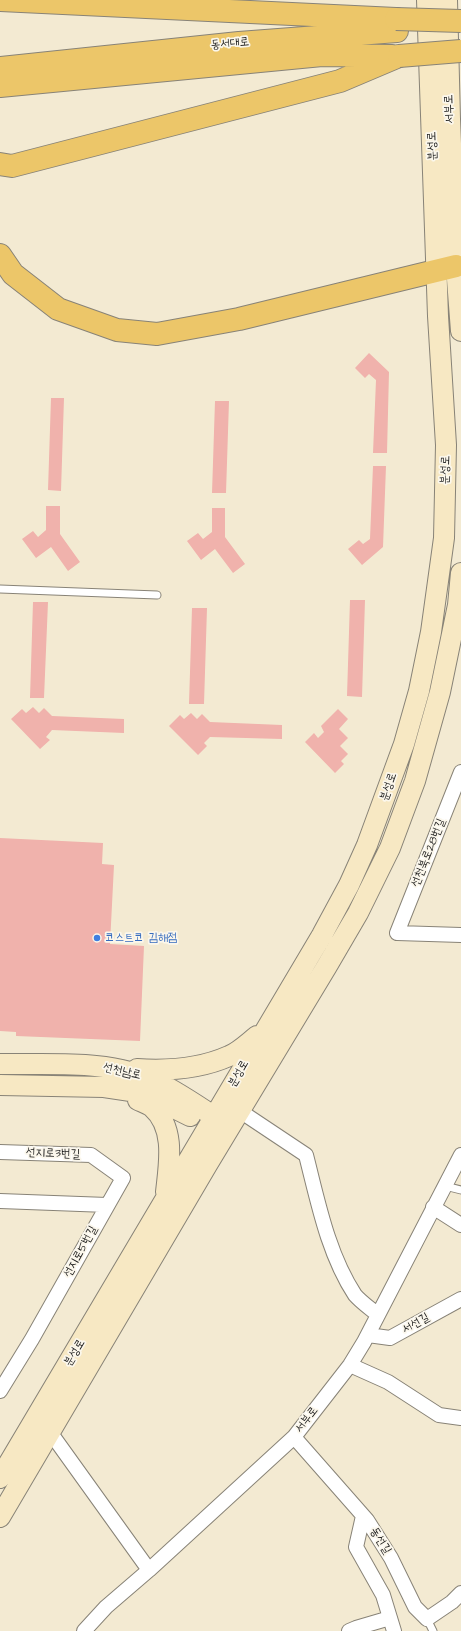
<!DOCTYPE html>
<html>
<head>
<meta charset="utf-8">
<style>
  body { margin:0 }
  canvas { display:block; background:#f3ead2 }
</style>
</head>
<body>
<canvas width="461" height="1631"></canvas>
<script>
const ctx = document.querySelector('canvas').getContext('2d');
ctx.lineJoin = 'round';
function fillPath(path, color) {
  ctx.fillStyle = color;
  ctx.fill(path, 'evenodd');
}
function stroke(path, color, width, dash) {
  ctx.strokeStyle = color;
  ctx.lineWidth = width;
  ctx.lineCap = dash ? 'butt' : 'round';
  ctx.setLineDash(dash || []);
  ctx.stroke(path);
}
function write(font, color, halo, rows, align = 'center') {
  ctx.font = font + ' "Architects Daughter","Poor Story",sans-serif';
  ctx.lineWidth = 3.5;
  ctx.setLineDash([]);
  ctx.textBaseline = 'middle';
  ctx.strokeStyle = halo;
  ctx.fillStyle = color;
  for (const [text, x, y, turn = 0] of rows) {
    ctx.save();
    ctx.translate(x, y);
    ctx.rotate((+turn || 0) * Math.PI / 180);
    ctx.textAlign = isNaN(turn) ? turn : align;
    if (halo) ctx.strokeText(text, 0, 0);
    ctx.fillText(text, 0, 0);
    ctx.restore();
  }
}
fillPath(new Path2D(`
  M369,353L389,372L387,453H373L376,380L369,374L365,378L355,368Z
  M51,398H64L61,491L48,490Z
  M215,401H229L226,493H212Z
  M373,466H386L383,547L362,565L348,549L359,540L363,544L370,539Z
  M46,506H60V534L80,562L68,571L51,547L36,558L22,539L33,531L38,537L46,530Z
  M212,508H225V537L245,564L233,573L215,549L201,560L187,541L198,533L203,539L212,532Z
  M350,600H365L362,697L347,696Z
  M33,602H48L44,698H30Z
  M192,608H207L204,704H189Z
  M33,707L39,713L44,708L52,716L124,719V733L52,730L46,737L50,740L40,749L11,719L22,709L26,713Z
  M338,709L348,719L339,729L348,738L340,746L348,754L341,761L344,764L335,773L305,742L314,733L318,738L324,732L321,726Z
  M191,713L197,719L202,714L210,722L282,725V739L210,737L204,743L207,746L198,755L169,726L180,715L184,719Z
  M0,838L103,843L102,864L114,865L110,944L144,946L140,1041L16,1036V1032L0,1031Z`), '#f0b2ac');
const lane = new Path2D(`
  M0,589L157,595
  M445,1186L461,1190
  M427,1619L433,1631`);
const street = new Path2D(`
  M461,772L397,933L461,935
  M240,1111L306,1155C318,1202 328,1254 355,1295C361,1302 371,1309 378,1315
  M0,1152L91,1155L123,1178L32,1339L0,1391
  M0,1201L107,1205
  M433,1207L461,1225
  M368,1335L390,1338L461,1299
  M350,1365L388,1382L439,1415L461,1418
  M50,1432L149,1570
  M294,1437L367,1520L391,1558L415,1607L427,1619L452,1602L461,1593
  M363,1516L356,1547L383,1595L394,1631
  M84,1631L106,1607L149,1570L294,1437L350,1365L364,1342L461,1155
  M349,1631L356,1628L390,1618`);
const secondary = new Path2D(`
  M447,0L450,119L456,266L461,331
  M0,1064C50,1065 111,1059 157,1082C180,1093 204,1110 225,1124
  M137,1069C168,1071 200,1069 229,1056C239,1052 248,1043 257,1036
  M0,1085L104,1087L144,1093L190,1116
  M138,1100C142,1102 148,1104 152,1107C176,1128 169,1164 166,1192
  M0,1478L322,935L349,885L367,845L404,744L419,691L431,632L444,538L446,445L438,316L427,0
  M0,1517L207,1165L327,966L358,913L390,848L415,781L440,692L458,605L461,573`);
const highway = new Path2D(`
  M0,0L396,19
  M0,68L239,43L397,31
  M0,86L322,55L392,56
  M0,164L12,166L340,81L399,56
  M0,255L13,274L58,309L117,330L157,334L239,319L456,266`);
stroke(lane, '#888377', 9);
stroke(street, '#888377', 16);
stroke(secondary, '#888377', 22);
stroke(highway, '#888377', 24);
stroke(lane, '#fff', 7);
stroke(street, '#fff', 14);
stroke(secondary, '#f7e8c3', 20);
stroke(highway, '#ecc669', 22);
const highwayBridge = new Path2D(`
  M396,19L461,21
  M399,56L461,51`);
stroke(highwayBridge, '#888377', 24, []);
stroke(highwayBridge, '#ecc669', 22);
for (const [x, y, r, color] of [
  [97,938,4,"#3f7fe0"]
]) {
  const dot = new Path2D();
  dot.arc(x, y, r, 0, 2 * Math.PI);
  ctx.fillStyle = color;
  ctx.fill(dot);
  stroke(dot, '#fbf7ec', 1.5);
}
write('12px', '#1c1c1c', '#fbf7ec', [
  ["동서대로",230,44,-5],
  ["서부로",450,109,-92],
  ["분성로",433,146,-92],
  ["분성로",446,470,-88],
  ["분성로",389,787,-71],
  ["선천북로28번길",429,853,-68],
  ["선천남로",122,1072,13],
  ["분성로",239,1074,-60],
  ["선지로3번길",53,1154,2],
  ["선지로5번길",81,1252,-61],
  ["서선길",416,1324,-29],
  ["분성로",75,1353,-59],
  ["서부로",307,1420,-52],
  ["동선길",380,1541,58]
]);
write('12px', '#366cbe', '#fbf7ec', [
  ["코스트코 김해점",105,938]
], 'left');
</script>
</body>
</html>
